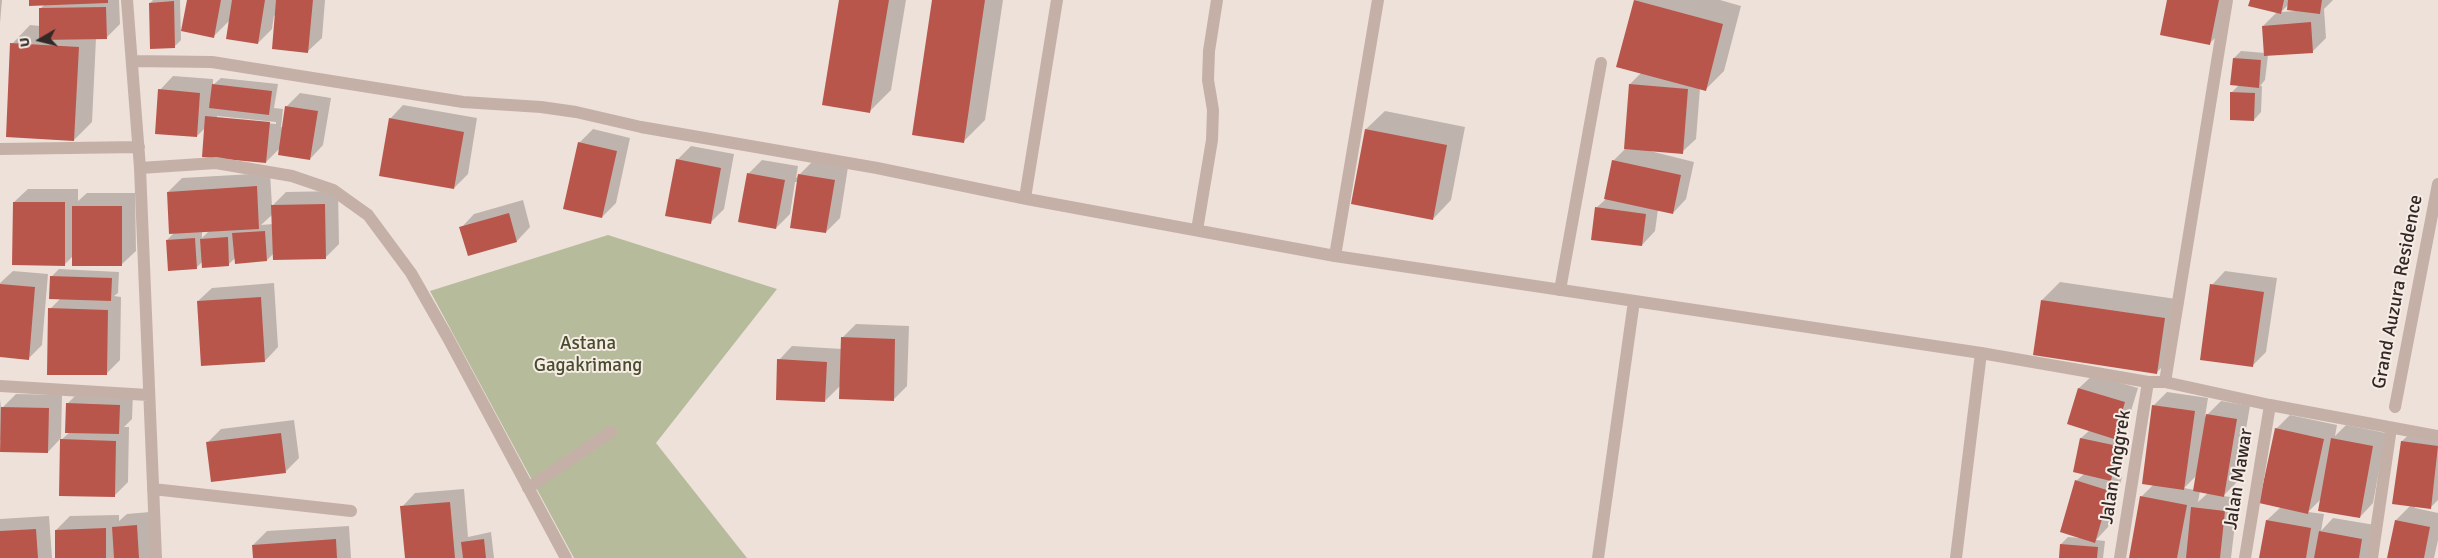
<!DOCTYPE html>
<html>
<head>
<meta charset="utf-8">
<style>
  body { margin:0 }
  #map { position:relative; width:2438px; height:558px; overflow:hidden; background:#eee1d9; font-family:Signika,sans-serif }
  canvas { display:block }
  .north { position:absolute; left:15px; top:15px; width:50px; height:50px; -webkit-text-stroke:4px #f6ece5; paint-order:stroke; rotate:262deg; font-size:14px; font-weight:700; line-height:20px; text-align:center; color:#322826 }
  .north::after { content:''; display:block; margin:auto; width:18px; height:22px; background:#322826; clip-path:polygon(50% 0,100% 100%,50% 72%,0 100%) }
</style>
</head>
<body>
<div id="map">
<canvas width="2438" height="558"></canvas>
<div class="north">U</div>
</div>
<script>
const ctx = document.querySelector('canvas').getContext('2d');
ctx.lineJoin = 'round';
function fillPath(path, color) {
  ctx.fillStyle = color;
  ctx.fill(path, 'evenodd');
}
function stroke(path, color, width, dash) {
  ctx.strokeStyle = color;
  ctx.lineWidth = width;
  ctx.lineCap = dash ? 'butt' : 'round';
  ctx.setLineDash(dash || []);
  ctx.stroke(path);
}
function write(font, color, halo, rows, align = 'center') {
  ctx.font = font + ' Signika,sans-serif';
  ctx.lineWidth = 4;
  ctx.setLineDash([]);
  ctx.textBaseline = 'middle';
  ctx.strokeStyle = halo;
  ctx.fillStyle = color;
  for (const [text, x, y, turn = 0] of rows) {
    ctx.save();
    ctx.translate(x, y);
    ctx.rotate((+turn || 0) * Math.PI / 180);
    ctx.textAlign = isNaN(turn) ? turn : align;
    if (halo) ctx.strokeText(text, 0, 0);
    ctx.fillText(text, 0, 0);
    ctx.restore();
  }
}
fillPath(new Path2D(`
  M608,235L777,289L656,443L747,558H574L430,291Z`), '#b6bb9b');
fillPath(new Path2D(`
  M0,0H2L0,23Z
  M30,0H119L120,24L106,38H96L92,122L74,140L12,44L30,25L40,26V9L45,4Z
  M153,0H180L181,40L174,47L150,3Z
  M189,0H325L322,38L308,51L274,15L272,29L258,43L230,20L214,36Z
  M841,0H906L891,90L869,112Z
  M933,0H1003L985,120L964,141Z
  M1635,0H1720L1741,6L1724,71L1705,90L1700,88L1696,139L1682,152L1646,150L1694,162L1686,199L1673,213L1658,209L1655,231L1642,245L1596,208L1605,200L1613,161L1625,149L1630,84L1642,72Z
  M2169,0H2229L2223,30L2210,43Z
  M2251,0H2333L2324,9L2326,38L2312,52L2268,55L2265,80L2260,86H2262L2261,112L2254,120L2232,92L2239,85L2234,58L2241,51L2265,53L2263,26L2277,12ZM2289,4L2295,11L2281,12Z
  M173,76L213,79V85L221,78L278,84L274,108L283,109L281,127H284L286,107L300,93L331,98L323,145L310,159L281,147L266,162L206,127L197,136L160,90ZM217,116L276,122V124L217,118Z
  M403,105L477,118L468,174L454,188L390,119Z
  M1385,111L1465,127L1451,200L1433,219L1366,129Z
  M593,129L630,138L616,203L602,217L579,143Z
  M691,146L734,154L724,209L710,223L677,160Z
  M762,160L798,166L796,178L813,161L848,167L840,218L826,232L798,182H795L790,214L776,228L748,174Z
  M270,173L272,206L286,192L338,191L339,244L325,258L274,253L267,260L235,258L229,264L203,261L196,268L167,240L175,232L168,192L182,178ZM273,214V224L261,225ZM210,230L202,238V231Z
  M28,189H78V201L87,193H135L136,251L122,264L74,255L64,265L14,202Z
  M523,200L530,227L517,241L461,228L474,214Z
  M59,269L119,272L118,293L114,296L121,297L120,360L106,374L50,309L61,298L52,276Z
  M13,271L48,274L42,345L28,359L0,356V283Z
  M2225,271L2277,278L2266,352L2252,366L2212,285Z
  M2060,282L2183,300L2175,354L2156,373L2042,300Z
  M274,283L278,347L265,361L198,301L212,288Z
  M856,324L909,326L907,386L893,400L841,385L825,401L779,360L792,346L842,349V338Z
  M2093,375L2138,388L2127,424L2114,437L2125,439L2115,475L2122,477L2108,527L2096,540L2105,541L2103,558H2060L2061,544L2068,537L2080,538L2076,481L2084,474L2081,438L2090,430L2069,423L2079,388Z
  M81,390L133,392L132,419L124,427H129L128,482L114,496L61,440L70,432L67,404Z
  M2167,392L2208,398L2205,417L2221,401L2250,406L2237,482L2223,496L2238,498L2231,558H2130L2142,496L2154,484L2153,406ZM2197,475L2195,490L2184,488ZM2200,491L2208,493L2198,502Z
  M16,394L62,395L61,438L48,452L2,439L0,441V399L1,409Z
  M2290,415L2337,425L2335,436L2346,425L2386,433L2373,503L2360,517L2322,498L2308,512L2324,514L2321,531L2333,518L2375,525L2369,558H2260L2267,520L2281,507L2276,429Z
  M294,420L299,458L285,472L207,443L221,429Z
  M2416,428L2438,431V500L2430,508L2415,506V508L2438,513V540L2434,558H2388L2396,520L2411,505L2402,441Z
  M464,489L468,537L491,532L494,558H406L402,507L415,493Z
  M150,512L153,558H57L56,530L70,516L119,515V521L127,514Z
  M49,516L52,558H0V519Z
  M349,526L351,558H254L253,545L267,531Z`), '#0003');
fillPath(new Path2D(`
  M29,0H108V3L29,6Z
  M187,0H221L214,38L181,31Z
  M232,0H265L258,44L226,39Z
  M276,0H313L308,53L272,49Z
  M839,0H889L870,113L822,105Z
  M932,0H985L964,143L912,135Z
  M1634,0L1723,24L1706,91L1616,67Z
  M2167,0H2219L2210,45L2160,35Z
  M2250,0H2284L2281,14L2248,6Z
  M2288,0H2322L2320,14L2287,10Z
  M174,1L175,48L150,49L149,3Z
  M106,7L107,39L39,40V8Z
  M2311,22L2313,53L2264,56L2262,26Z
  M10,43L79,47L74,141L6,137Z
  M2233,58L2261,60L2259,88L2230,85Z
  M212,84L272,91L269,115L209,108Z
  M1629,84L1688,89L1683,154L1624,149Z
  M158,89L200,93L197,137L155,134Z
  M2230,92L2255,93L2254,121L2230,120Z
  M285,106L318,111L310,160L278,155Z
  M205,116L270,122L266,163L202,157Z
  M389,118L464,132L454,189L379,176Z
  M1365,129L1447,145L1433,220L1351,204Z
  M578,142L617,151L602,218L563,209Z
  M676,159L721,168L711,224L665,216Z
  M1612,160L1681,175L1673,214L1604,199Z
  M747,173L785,180L776,229L738,222Z
  M798,174L835,180L826,233L790,228Z
  M257,186L259,229L169,234L167,192Z
  M13,202H65V266L12,265Z
  M325,204L326,259L273,260L271,205Z
  M72,206H122V266H72Z
  M1595,207L1646,214L1642,246L1591,240Z
  M509,213L517,242L468,256L459,227Z
  M265,231L267,261L235,264L232,233Z
  M228,237L229,266L202,268L200,239Z
  M195,238L197,269L168,271L166,240Z
  M50,276L112,278L111,301L49,299Z
  M0,284L35,287L29,360L0,357Z
  M2210,284L2264,292L2253,367L2200,360Z
  M261,297L265,362L201,366L197,301Z
  M2041,300L2165,318L2157,374L2033,355Z
  M48,308L108,310L107,375H47Z
  M841,337L895,339L894,401L839,399Z
  M777,359L827,362L825,402L776,400Z
  M2078,388L2125,402L2114,439L2067,424Z
  M66,403L120,405L119,434L65,433Z
  M2152,405L2195,411L2184,490L2142,484Z
  M1,407L49,408L48,453L0,452Z
  M2206,414L2237,419L2224,497L2193,491Z
  M2275,428L2324,439L2308,514L2259,503Z
  M281,433L286,473L211,482L206,442Z
  M2080,438L2118,446L2111,481L2073,472Z
  M2331,438L2373,446L2360,518L2318,511Z
  M60,439L116,441L115,497L59,496Z
  M2401,441L2438,446L2431,509L2392,504Z
  M2075,480L2110,491L2095,543L2060,532Z
  M2140,496L2187,505L2177,558H2129Z
  M450,502L455,558H405L400,506Z
  M2191,507L2225,511L2220,558H2186Z
  M2266,520L2311,528L2306,558H2259Z
  M2395,520L2430,527L2424,558H2387Z
  M137,525L139,558H114L112,527Z
  M106,528V558H55V530Z
  M36,529L38,558H0V531Z
  M2319,531L2362,539L2359,558H2314Z
  M336,539L337,558H253L252,545Z
  M484,539L486,558H463L461,542Z
  M2060,544L2098,547L2097,558H2059Z`), '#b9564c');
stroke(new Path2D(`
  M1560,290L1601,63
  M528,488L611,432
  M1956,558L1981,353`), '#c5b0a7', 12);
stroke(new Path2D(`
  M127,0L140,168L156,558
  M133,61L212,62L463,102L541,107L576,112L641,127L877,168L1027,199L1335,256L1981,353L2148,382H2165L2270,405L2438,436
  M0,149L139,147
  M140,168L216,163L292,176L333,190L368,215L411,273L448,338L566,558
  M1025,198L1057,0
  M1197,230L1212,140L1213,110L1208,80L1209,51L1217,0
  M1335,256L1378,0
  M2165,382L2227,0
  M0,386L148,395
  M2395,407L2438,184
  M153,489L351,511
  M1598,558L1634,301
  M2120,558L2148,382
  M2245,558L2270,405
  M2372,558L2391,428`), '#c5b0a7', 12);
write('19px', '#322826', '#f6ece5', [
  ["Grand Auzura Residence",2398,292,-79],
  ["Jalan Anggrek",2116,467,-81],
  ["Jalan Mawar",2239,479,-81]
]);
write('19px', '#474d2d', '#f6ece5', [
  ["Astana",588,344],
  ["Gagakrimang",588,366]
]);
</script>
</body>
</html>
